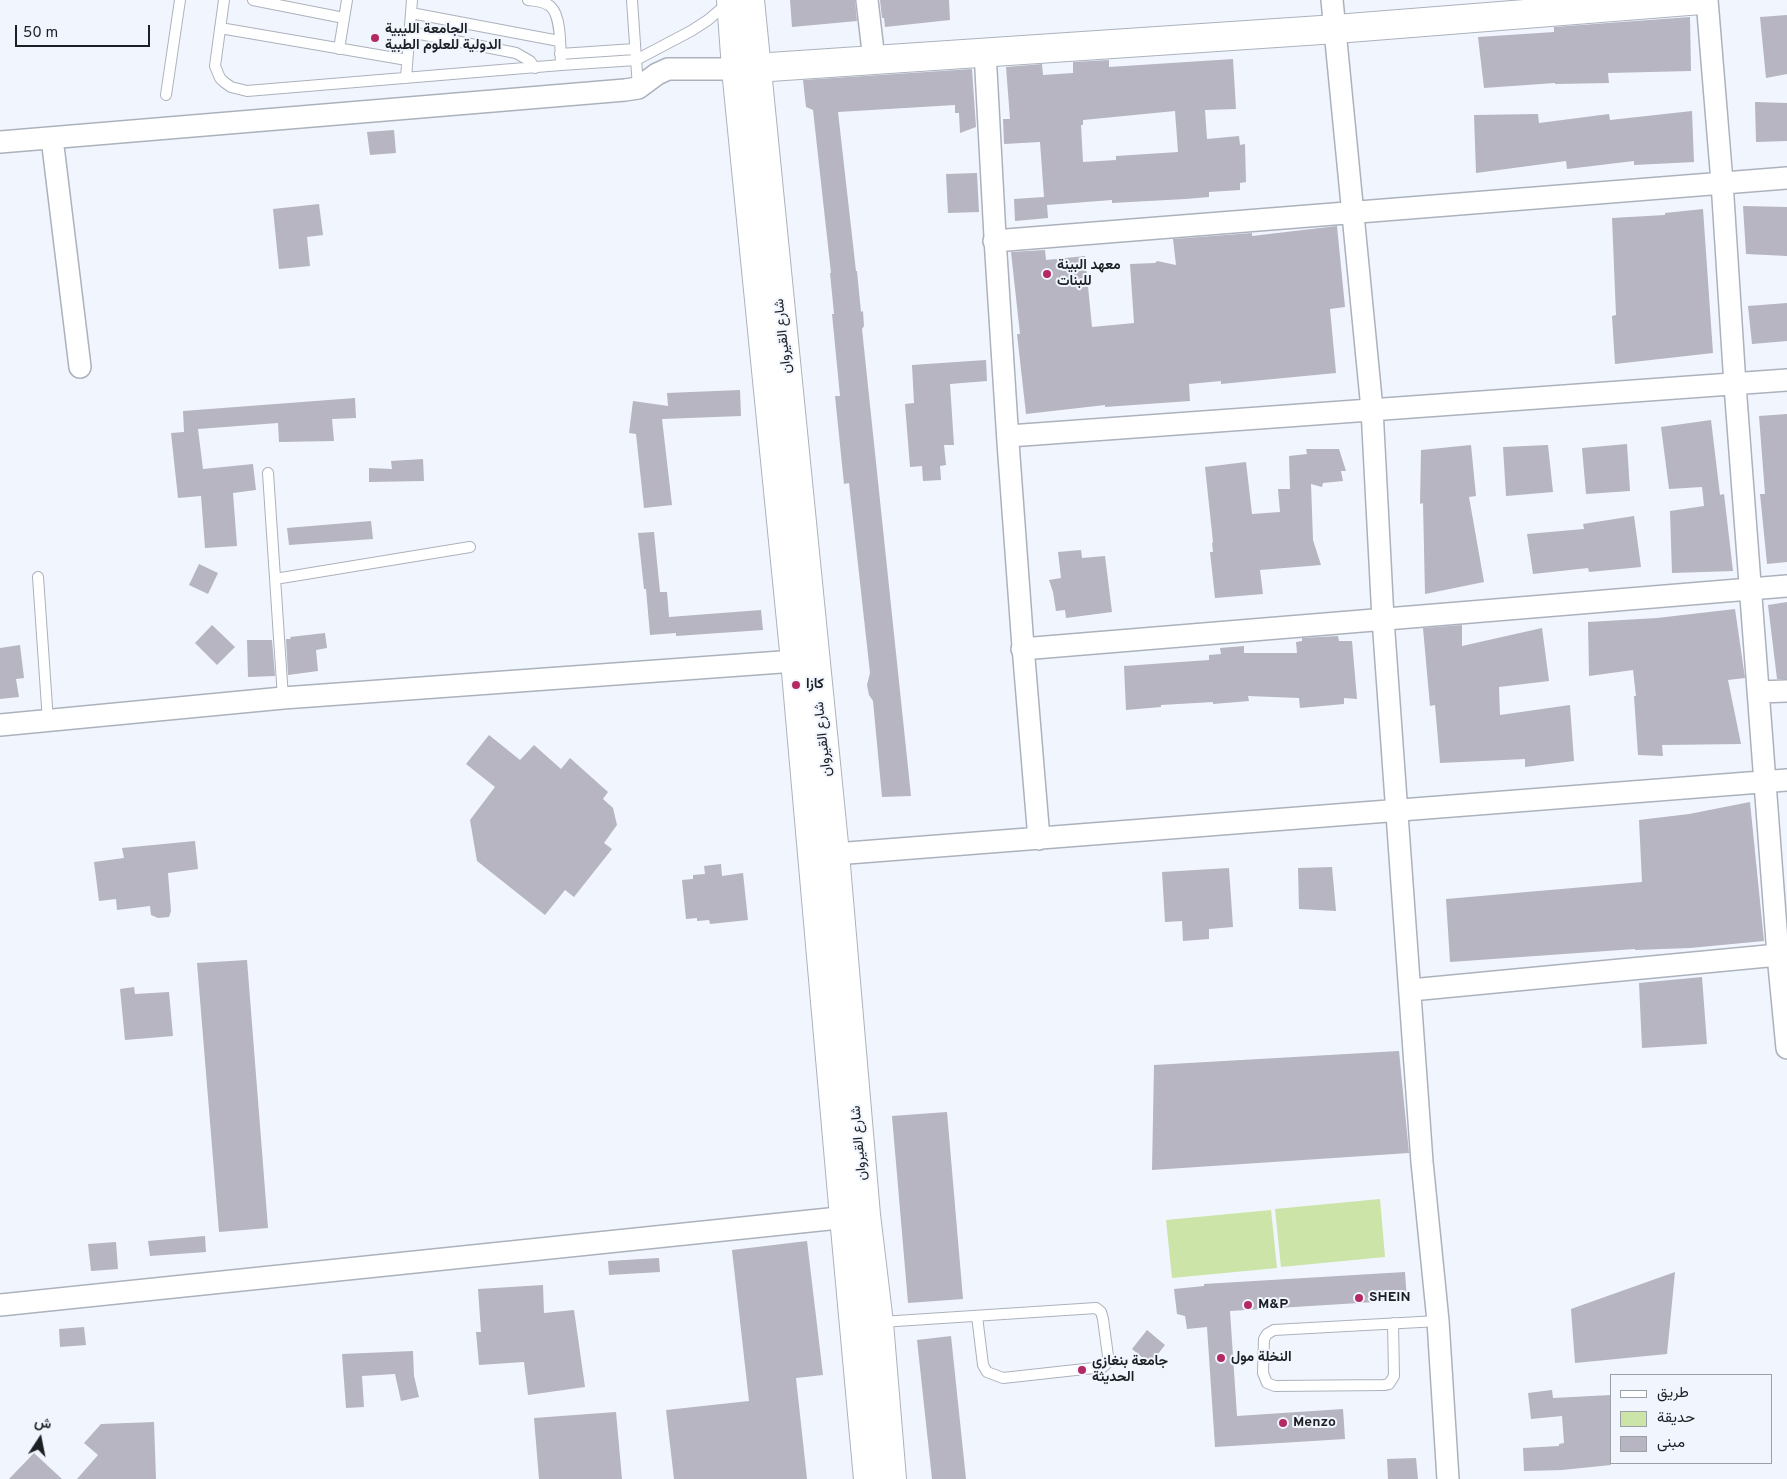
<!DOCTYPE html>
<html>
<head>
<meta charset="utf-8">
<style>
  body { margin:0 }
  #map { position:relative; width:1787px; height:1479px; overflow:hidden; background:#f0f5fe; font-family:Overpass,Vazirmatn,sans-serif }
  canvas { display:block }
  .legend { position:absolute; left:1610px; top:1374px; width:162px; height:90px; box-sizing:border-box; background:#f0f5fe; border:1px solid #9b9fa6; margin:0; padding:6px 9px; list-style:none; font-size:15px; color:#1c1f23 }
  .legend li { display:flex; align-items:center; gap:10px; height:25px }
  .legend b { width:25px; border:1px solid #9b9fa6 }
  .north { position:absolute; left:15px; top:1414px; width:50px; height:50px; -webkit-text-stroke:4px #f0f5fe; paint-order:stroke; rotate:11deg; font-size:14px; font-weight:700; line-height:20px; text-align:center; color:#1c1f23 }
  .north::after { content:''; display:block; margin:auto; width:18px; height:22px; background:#1c1f23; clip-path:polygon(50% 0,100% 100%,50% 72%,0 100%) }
  .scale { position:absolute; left:15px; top:25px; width:135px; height:22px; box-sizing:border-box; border:2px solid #1c1f23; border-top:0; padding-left:6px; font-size:15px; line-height:18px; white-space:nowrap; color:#1c1f23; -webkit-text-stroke:4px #f0f5fe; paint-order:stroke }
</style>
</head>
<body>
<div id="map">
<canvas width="1787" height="1479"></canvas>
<ul class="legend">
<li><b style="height:6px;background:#fff"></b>طريق</li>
<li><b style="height:14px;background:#cce4a7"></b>حديقة</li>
<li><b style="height:14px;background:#b6b5c1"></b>مبنى</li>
</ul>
<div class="north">ش</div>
<div class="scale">50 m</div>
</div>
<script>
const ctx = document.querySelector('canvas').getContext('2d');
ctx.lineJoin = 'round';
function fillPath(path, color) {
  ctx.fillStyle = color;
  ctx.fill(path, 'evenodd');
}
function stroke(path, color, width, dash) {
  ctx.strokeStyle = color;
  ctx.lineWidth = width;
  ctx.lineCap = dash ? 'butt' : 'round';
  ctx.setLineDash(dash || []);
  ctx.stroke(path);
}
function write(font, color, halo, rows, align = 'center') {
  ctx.font = font + ' Overpass,Vazirmatn,sans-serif';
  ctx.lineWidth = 4;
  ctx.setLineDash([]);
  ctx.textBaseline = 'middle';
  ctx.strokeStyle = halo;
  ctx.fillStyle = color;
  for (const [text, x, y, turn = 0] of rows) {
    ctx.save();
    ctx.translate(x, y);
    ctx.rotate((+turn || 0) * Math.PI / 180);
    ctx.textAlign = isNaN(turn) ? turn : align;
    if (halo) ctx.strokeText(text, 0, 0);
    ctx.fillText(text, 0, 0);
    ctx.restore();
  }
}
fillPath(new Path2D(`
  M1380,1199L1385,1257L1281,1267L1275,1209Z
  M1271,1210L1277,1268L1172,1278L1166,1220Z`), '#cce4a7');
fillPath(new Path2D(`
  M790,0H855L857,21L792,27Z
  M880,0H949L950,20L885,27L884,18H882Z
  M1787,15V74L1766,78L1760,17Z
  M1690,17L1691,71L1608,73L1609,83L1555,84V83L1484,88L1478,37L1554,32V27Z
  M1233,59L1236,109L1205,110L1207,139L1239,136L1240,145L1245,144L1246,182L1240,183V190L1209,192V197L1185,199L1112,203V200L1047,205L1048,218L1015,221L1014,199L1044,197L1040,142L1004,144L1003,119H1010L1006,67L1042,64L1043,75L1073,73V62L1109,60V67ZM1175,111L1178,152L1116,156V160L1083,162L1081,125H1083V120Z
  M972,69L976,127L960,133L959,113H955V105L838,112L856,271H857L861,312L863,311L864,326L862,329L911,796L882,797L873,701L869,695L867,685L870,673L849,483L844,484L835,396H840L832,314H834L830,273H831L813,110L806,107L803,80Z
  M1755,102L1787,103V141L1756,142Z
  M1692,111L1694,162L1634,165V161L1567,169L1566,161L1476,173L1474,115L1538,114L1539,123L1609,114L1610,120Z
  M394,130L396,153L370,155L367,132Z
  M977,173L979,212L948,213L946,174Z
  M319,204L323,235L307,237L310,266L279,269L273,209Z
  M1743,206L1787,207V256L1746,254Z
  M1703,209L1713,353L1615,364L1612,316L1616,315L1612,218L1665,215V213Z
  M1337,226L1345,307L1330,309L1336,373L1221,384V381L1189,384L1190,401L1105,407V405L1026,414L1017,334H1020L1011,252L1045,250L1046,260L1085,256L1092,327L1134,323L1130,264L1155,263L1157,261L1176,265L1173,239L1252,233V236Z
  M1787,303V341L1752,344L1748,306Z
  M986,360L987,381L950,384L954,445H944L946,465L940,466L941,480L923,481L922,466L910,467L905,404L914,403L912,365Z
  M740,390L741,416L662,419L672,505L644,508L636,434L629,433L633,401L668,406L667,393Z
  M355,398L356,418L332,419L334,441L279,442L278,423L198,429L203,469L253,464L256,490L233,493L237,546L205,548L201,496L178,498L171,433L184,432L183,411Z
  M1787,414V562L1767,564L1760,494H1765L1759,416Z
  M1711,420L1720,495L1724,494L1733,571L1672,573L1670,511L1704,506L1702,487L1669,489L1661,427Z
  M1627,444L1630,491L1586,494L1582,448Z
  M1471,445L1476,496L1469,497L1484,582L1425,594L1423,503L1420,504L1421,450Z
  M1548,445L1553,492L1506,496L1503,447Z
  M1306,449H1339L1346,471H1341L1343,481L1323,483L1322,487L1311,484L1313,540L1321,565L1260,570L1263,594L1215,598L1210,552H1213L1212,543L1213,542L1205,467L1246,462L1252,514L1280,512L1278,489H1290L1289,456L1307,454Z
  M423,459L424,481L369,482V468L392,469L391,461Z
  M1634,516L1641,567L1589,572L1588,568L1533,574L1527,534L1584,529L1583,524Z
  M371,521L373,539L289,545L287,528Z
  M654,532L660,592H667L669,617L761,610L763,630L676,636V633L650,635L646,589H644L638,533Z
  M1081,550L1082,558L1105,556L1112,612L1066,618L1065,610L1056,611L1053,592L1049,580L1061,578L1058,552Z
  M199,564L218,573L208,594L189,585Z
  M1787,602V679H1777L1768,605Z
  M1735,609L1745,678L1728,680L1741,744L1662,745L1663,756L1638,755L1634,696H1636L1633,670L1589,676L1588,622L1657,618Z
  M212,625L235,647L217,665L195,643Z
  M1462,625V646L1542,628L1549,681L1499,687L1500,715L1570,705L1574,761L1525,767V759L1440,763L1435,705L1430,706L1423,628Z
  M325,633L327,648L316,650L318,671L288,675L286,639H291L290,637Z
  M1338,636L1339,641H1352L1357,699L1344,698V704L1300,708L1299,698L1248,696L1249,701L1213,704V702L1161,705V707L1126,710L1124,666L1209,660V655L1221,654L1220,648L1244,646V653H1297L1296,642L1302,641V638Z
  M247,640H272L275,676L248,677Z
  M20,645L24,678L16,679L19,697L0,699V648Z
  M489,735L520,760L534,745L561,769L570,758L608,792L603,799L613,808L617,825L604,843L612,849L574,897L565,890L545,915L477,861L470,820L495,787L466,764Z
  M1750,802L1764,941L1690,948L1635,950V949L1450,962L1446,899L1642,882L1639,820L1689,814Z
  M195,841L198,869L168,873L171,911L169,917L158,918L151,915L150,906L117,910L116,899L99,901L94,862L124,858L122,848Z
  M721,864L722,876L743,873L748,920L710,924L709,920L697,921V918L686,919L682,880L693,879V875L705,874L704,866Z
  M1332,867L1336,911L1299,909L1298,868Z
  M1229,868L1233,927L1209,929V939L1183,941L1182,921L1165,922L1162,872Z
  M247,960L268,1228L219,1232L197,963Z
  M1702,977L1707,1044L1642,1048L1639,983Z
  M134,987L135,994L169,992L173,1036L125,1040L120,989Z
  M1399,1051L1409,1153L1152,1170L1154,1065Z
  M947,1112L963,1299L908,1303L892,1116Z
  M205,1236L206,1252L150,1256L148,1241Z
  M807,1241L823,1375L796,1378L807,1479H674L666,1410L749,1401L732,1250Z
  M116,1242L118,1269L91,1271L88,1244Z
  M659,1258L660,1272L609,1275L608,1261Z
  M1405,1272L1407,1300L1230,1311L1237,1416L1343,1409L1345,1439L1215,1447L1207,1327L1187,1329L1185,1316L1177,1314L1174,1289L1204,1286V1284Z
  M1675,1272L1667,1354L1575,1363L1571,1309Z
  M543,1285L544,1313L574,1310L585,1387L528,1395L524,1362L479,1365L476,1332H481L478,1289Z
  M84,1327L86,1345L60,1347L59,1329Z
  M1147,1330L1165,1345L1150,1364L1132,1349Z
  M951,1336L966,1479H932L917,1340Z
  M413,1351L414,1376L419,1397L401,1401L395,1374L362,1376L364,1407L346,1408L342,1354Z
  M1552,1390L1553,1398L1611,1395V1465L1562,1470L1524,1471L1523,1448L1559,1446V1444L1564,1443L1562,1416L1531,1419L1528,1393Z
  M616,1412L622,1479H539L534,1418Z
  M154,1422L156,1479H77L98,1455L84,1443L101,1424Z
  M34,1453L62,1479H9Z
  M1416,1458L1418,1479H1388L1387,1459Z`), '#b6b5c1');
const service = new Path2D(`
  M224,0L215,66L220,78L224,82L231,87L247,91L561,65C560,51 562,17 551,7C545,1 536,1 528,0
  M253,0L344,18
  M632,0L638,88
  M411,13L559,41
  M220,28L407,60
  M410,32L516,53L530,61L535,68
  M339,49L347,0
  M560,54L635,49
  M561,65L636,60L691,31L708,20L728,3
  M406,78L412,0
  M166,95L180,0
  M268,473L283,698
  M38,577L48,721
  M275,579L470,547
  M881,1322L1096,1308L1101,1312L1103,1319L1108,1356L1107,1363L1103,1367L1003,1378L987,1372L983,1365L977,1316
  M1393,1323L1394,1376L1389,1384L1384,1385L1275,1386L1267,1383L1263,1373L1264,1339L1267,1334L1274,1330L1438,1321`);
const minor = new Path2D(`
  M867,0L874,60
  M1332,0L1372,409L1383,619L1422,1162L1438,1321L1448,1479
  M985,52C998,315 1016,577 1039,839
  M52,138L80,367
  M0,142L625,90L638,88L657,74L668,69H736
  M994,241L1787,178
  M1009,436L1787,380
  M1022,649L1787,586
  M1758,692L1787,691
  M0,725L283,698L795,661
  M835,854L1787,780
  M1778,955L1787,1048
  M1411,990L1778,955L1735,385L1722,182L1707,0
  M0,1305L858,1216`);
const secondary = new Path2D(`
  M731,0L736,69L795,661L844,1217L868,1479
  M750,0L835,854L866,1215L879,1323L892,1479
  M740,69L1336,29L1701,0`);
stroke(service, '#acb2bc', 12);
stroke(minor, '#acb2bc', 24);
stroke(secondary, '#acb2bc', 30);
stroke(service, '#fff', 10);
stroke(minor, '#fff', 21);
stroke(secondary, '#fff', 28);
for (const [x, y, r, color] of [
  [375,38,5,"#b42962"],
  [1047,274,5,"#b42962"],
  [796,685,5,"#b42962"],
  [1359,1298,5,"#b42962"],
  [1248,1305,5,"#b42962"],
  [1221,1358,5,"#b42962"],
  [1082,1370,5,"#b42962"],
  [1283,1423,5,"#b42962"]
]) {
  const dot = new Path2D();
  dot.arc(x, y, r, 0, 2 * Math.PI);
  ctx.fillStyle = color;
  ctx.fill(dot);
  stroke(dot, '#f0f5fe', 2);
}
write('bold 14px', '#1c1f23', '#f0f5fe', [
  ["الجامعة الليبية",385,30],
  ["الدولية للعلوم الطبية",385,46],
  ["معهد البينة",1057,266],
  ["للبنات",1057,282],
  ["كازا",806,685],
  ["SHEIN",1369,1298],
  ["M&P",1258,1305],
  ["النخلة مول",1231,1358],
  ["جامعة بنغازي",1092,1362],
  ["الحديثة",1092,1378],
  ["Menzo",1293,1423]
], 'left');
write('14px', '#1c1f23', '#f0f5fe', [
  ["شارع القيروان",784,336,-96],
  ["شارع القيروان",824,739,-96],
  ["شارع القيروان",860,1143,-95]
]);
</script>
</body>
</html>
